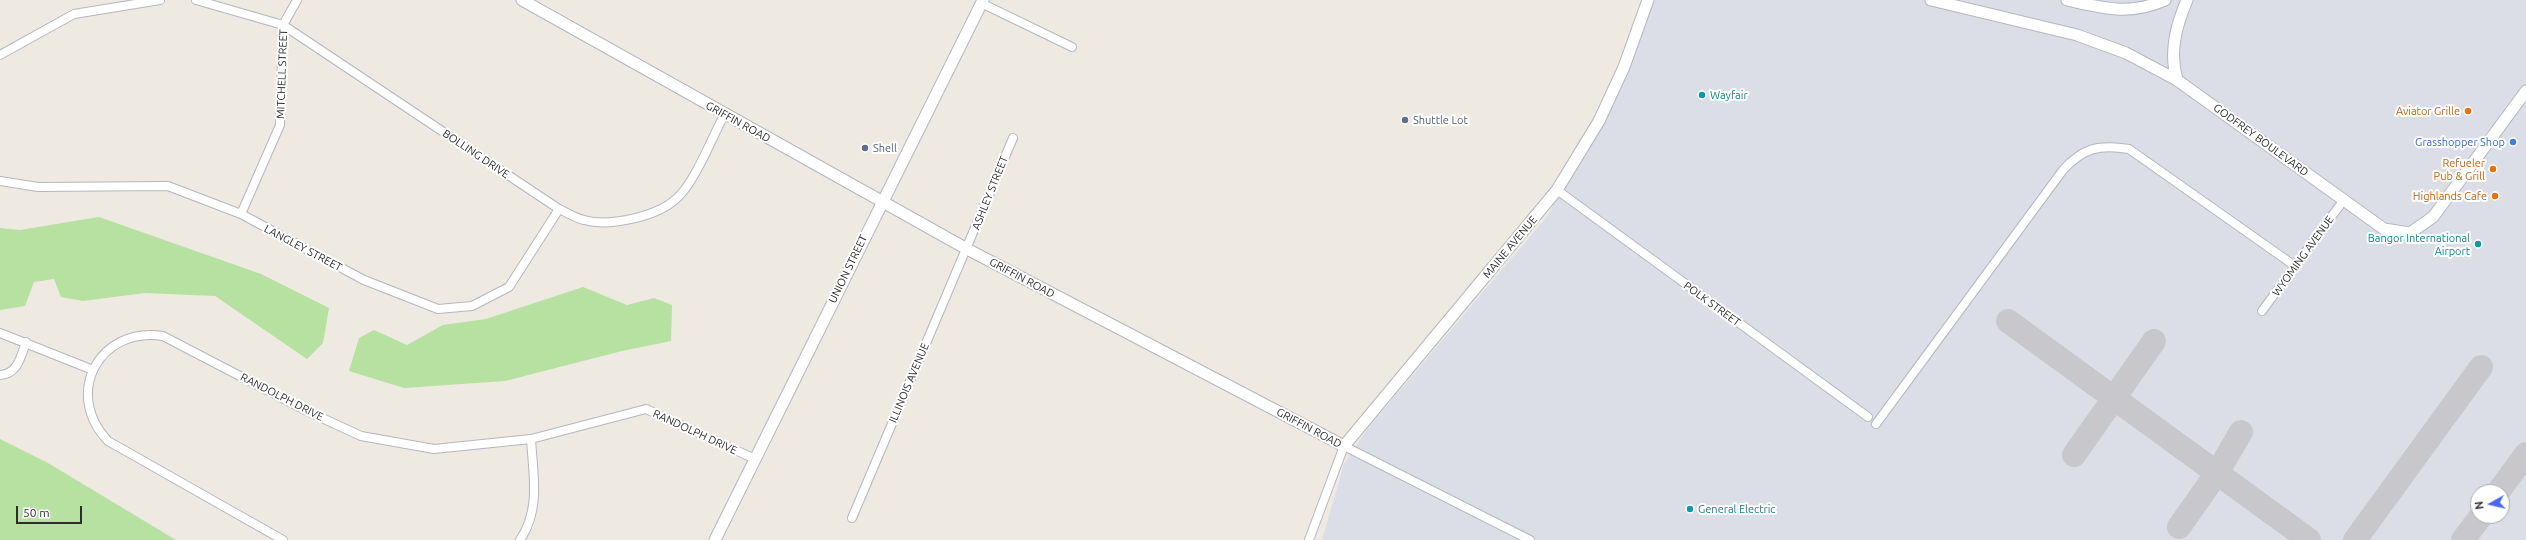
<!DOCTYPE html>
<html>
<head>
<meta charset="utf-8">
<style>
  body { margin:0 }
  #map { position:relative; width:2526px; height:540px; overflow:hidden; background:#eee9e1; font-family:Ubuntu,sans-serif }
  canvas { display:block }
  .north { position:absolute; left:2470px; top:484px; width:40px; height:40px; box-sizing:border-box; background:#fff; border:1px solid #ababab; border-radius:50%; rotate:262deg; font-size:11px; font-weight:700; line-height:16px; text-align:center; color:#2d2d2d }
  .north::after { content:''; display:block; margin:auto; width:14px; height:18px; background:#4a67f2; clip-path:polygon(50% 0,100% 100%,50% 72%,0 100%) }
  .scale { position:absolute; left:16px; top:506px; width:66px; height:18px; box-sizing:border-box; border:2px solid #2d2d2d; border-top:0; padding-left:5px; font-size:12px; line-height:14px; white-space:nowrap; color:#2d2d2d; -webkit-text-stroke:3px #fff; paint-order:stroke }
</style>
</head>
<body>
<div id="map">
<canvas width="2526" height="540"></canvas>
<div class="north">N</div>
<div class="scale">50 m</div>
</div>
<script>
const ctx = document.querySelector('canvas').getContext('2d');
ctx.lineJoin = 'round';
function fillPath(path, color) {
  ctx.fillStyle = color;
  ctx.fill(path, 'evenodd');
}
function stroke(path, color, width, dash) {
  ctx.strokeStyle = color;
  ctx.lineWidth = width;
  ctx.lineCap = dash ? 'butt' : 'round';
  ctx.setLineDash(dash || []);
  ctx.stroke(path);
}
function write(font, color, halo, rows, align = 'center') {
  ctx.font = font + ' Ubuntu,sans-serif';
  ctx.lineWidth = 4;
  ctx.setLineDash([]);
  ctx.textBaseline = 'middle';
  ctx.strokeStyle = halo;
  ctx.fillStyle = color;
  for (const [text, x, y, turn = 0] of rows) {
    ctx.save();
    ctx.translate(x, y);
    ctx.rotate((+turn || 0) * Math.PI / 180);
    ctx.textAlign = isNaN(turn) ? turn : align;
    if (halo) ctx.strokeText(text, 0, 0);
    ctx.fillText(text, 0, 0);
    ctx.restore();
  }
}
fillPath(new Path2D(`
  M1650,0H2526V540H1322L1344,464L1368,428L1549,214ZM2478,492H2502V516H2478Z`), '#dcdee7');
fillPath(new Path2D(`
  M99,217L261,274L329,308L323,343L307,359L215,296L145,293L83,301L61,297L54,279L34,282L25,306L0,310V228L20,230Z
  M583,287L627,305L654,298L672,305L671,341L622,351L505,381L404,388L349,371L359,338L374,330L407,345L443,325L486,319Z
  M0,439L48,463L176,540H0Z`), '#b6e1a1');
stroke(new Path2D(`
  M2008,321L2309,540
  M2074,455L2154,341
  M2498,492L2526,454
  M2179,527L2217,473L2241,432
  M2355,540L2481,367
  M2463,540L2481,516`), '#c8c8cc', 24);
const street = new Path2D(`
  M196,0L283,25L559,209C566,212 575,218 584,220C609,227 656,217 676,199C694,184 713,136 724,115
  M981,3L1072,47
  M0,55L74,14L160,0
  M0,181L38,187L168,186L241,214L364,280L438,309L472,306L509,287L559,209
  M1557,190L1868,417
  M241,214L280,125L283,25L297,0
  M2262,311L2343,201
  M0,333L93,370
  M0,375C18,374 21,356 26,342
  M1876,424L2063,170C2083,148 2099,144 2129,149L2295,266
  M852,518L1013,138
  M283,540L108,441C63,394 99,326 163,336L307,411L361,436L434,449L531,439L646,409L755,459
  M520,540C541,509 533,474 531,439
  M1309,540L1344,446L1530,540`);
const secondary = new Path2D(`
  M522,0L967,249L1344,446L1557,190L1599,121L1624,67L1648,0
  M1931,0L2077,35L2126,53L2177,80L2384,229L2410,233L2433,217L2526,91
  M2067,0C2103,8 2129,16 2165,0
  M2177,80C2169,52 2176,26 2187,0
  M715,540L983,0`);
stroke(street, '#b4b7c0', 10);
stroke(secondary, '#b4b7c0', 13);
stroke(street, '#fff', 8);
stroke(secondary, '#fff', 11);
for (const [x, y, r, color] of [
  [1702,95,4,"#0f9aa8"],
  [2468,111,4,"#e8710a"],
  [1405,120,4,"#5c6f8a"],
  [2513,142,4,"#3f7fe0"],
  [865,148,4,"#5c6f8a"],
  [2493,169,4,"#e8710a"],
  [2495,196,4,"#e8710a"],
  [2478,244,4,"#0f9aa8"],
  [1690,509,4,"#0f9aa8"]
]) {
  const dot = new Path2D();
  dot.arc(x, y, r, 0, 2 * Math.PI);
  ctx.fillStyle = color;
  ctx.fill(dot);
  stroke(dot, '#fff', 1.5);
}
write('11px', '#2d2d2d', '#fff', [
  ["MITCHELL STREET",282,74,-88],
  ["GRIFFIN ROAD",738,122,29],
  ["GODFREY BOULEVARD",2261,140,36],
  ["BOLLING DRIVE",476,154,34],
  ["ASHLEY STREET",990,193,-68],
  ["MAINE AVENUE",1510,247,-50],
  ["LANGLEY STREET",303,248,28],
  ["WYOMING AVENUE",2303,256,-54],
  ["UNION STREET",848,269,-64],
  ["GRIFFIN ROAD",1022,278,28],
  ["POLK STREET",1712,304,36],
  ["ILLINOIS AVENUE",909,383,-67],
  ["RANDOLPH DRIVE",282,397,27],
  ["GRIFFIN ROAD",1309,428,28],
  ["RANDOLPH DRIVE",695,432,25]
]);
write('11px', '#0d838f', '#fff', [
  ["Wayfair",1710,95],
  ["Bangor International",2470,238,"right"],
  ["Airport",2470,251,"right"],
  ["General Electric",1698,509]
], 'left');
write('11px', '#c56008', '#fff', [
  ["Aviator Grille",2460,111],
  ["Refueler",2485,163],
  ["Pub & Grill",2485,176],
  ["Highlands Cafe",2487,196]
], 'right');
write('11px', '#4e5e75', '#fff', [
  ["Shuttle Lot",1413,120],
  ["Shell",873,148]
], 'left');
write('11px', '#366cbe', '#fff', [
  ["Grasshopper Shop",2505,142]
], 'right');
</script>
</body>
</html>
